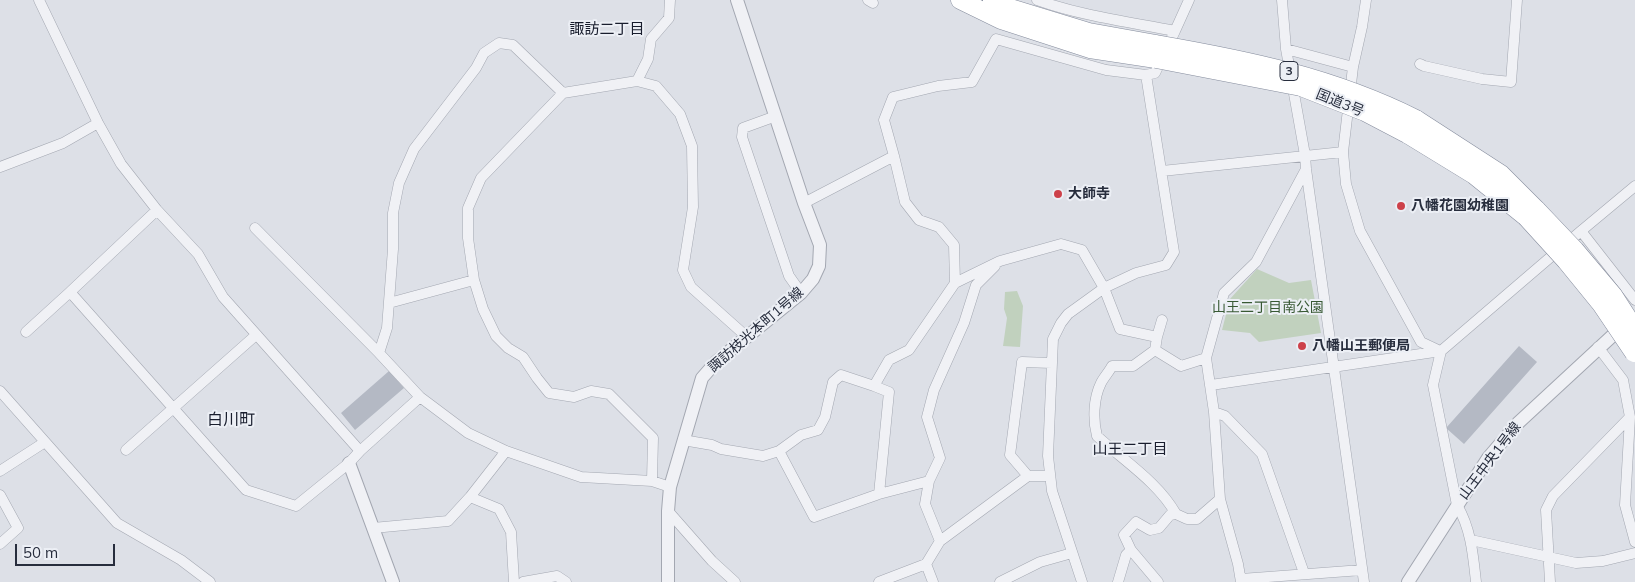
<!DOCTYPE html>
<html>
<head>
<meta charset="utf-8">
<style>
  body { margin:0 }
  #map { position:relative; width:1635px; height:582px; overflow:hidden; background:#dde0e7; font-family:Mulish,sans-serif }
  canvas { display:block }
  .scale { position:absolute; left:15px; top:544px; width:100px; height:22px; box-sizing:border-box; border:2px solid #272d3d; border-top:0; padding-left:6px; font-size:15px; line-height:18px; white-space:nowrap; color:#272d3d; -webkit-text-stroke:4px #eceff5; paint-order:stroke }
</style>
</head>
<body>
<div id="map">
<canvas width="1635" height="582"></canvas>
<div class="scale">50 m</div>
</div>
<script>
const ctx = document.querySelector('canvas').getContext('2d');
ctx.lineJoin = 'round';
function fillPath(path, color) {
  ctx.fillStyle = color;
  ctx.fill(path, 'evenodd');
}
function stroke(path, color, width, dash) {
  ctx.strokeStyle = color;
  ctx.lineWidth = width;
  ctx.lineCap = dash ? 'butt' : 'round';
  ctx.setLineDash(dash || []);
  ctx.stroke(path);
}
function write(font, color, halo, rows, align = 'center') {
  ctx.font = font + ' Mulish,"Noto Sans JP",sans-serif';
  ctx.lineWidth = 4;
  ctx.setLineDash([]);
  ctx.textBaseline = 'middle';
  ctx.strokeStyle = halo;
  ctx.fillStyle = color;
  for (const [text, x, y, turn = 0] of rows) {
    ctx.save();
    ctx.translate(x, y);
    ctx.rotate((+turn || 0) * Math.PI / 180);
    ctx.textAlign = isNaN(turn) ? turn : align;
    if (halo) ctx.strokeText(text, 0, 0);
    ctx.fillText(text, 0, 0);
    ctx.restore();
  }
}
fillPath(new Path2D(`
  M1257,269L1289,283L1311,280L1321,333L1259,342L1250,333L1222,330L1230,299Z
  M1017,291L1023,306L1020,347L1003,346L1007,318L1004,309L1005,292Z`), '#c1d1be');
fillPath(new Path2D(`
  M1519,346L1537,362L1464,444L1446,428Z
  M389,371L404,388L355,430L341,413Z`), '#b4b9c4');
const minor = new Path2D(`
  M39,0L98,123L121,164L157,210L198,254L223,297L360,451
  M868,0L873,3
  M1037,0C1082,16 1129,22 1175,31L1155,73L1146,75
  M1282,0L1286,49L1305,155L1306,169L1364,582
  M1366,0L1362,27L1353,67L1343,152L1346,184L1360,231L1421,342L1440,351
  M1175,31L1189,0
  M1286,49L1353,67
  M1420,64L1424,66L1482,79L1511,82L1517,0
  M637,81L648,59L651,39L669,18L670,0
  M563,93L513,45L499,43L484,53L476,68L414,149L399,183L393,213V249L387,328L379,353L420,397L468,433L506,451L581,477L652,481L670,487
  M776,116L743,128L742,137L789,276L801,293
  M894,156L884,120L893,97L938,86L972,82L996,39L1106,70L1146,75L1174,252L1166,265L1136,273L1104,288L1068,314L1061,323L1053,339L1048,456L1052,491L1082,582
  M0,167L63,143L98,123
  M1162,171L1343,152
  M1635,186L1581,231L1635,300
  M804,203L894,156L905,202L919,220L939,227L954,245L955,283
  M157,210L70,292L246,490L296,506L349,463L360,451L420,397
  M255,228L379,353
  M389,303L474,280
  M26,332L70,292
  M1157,337L1162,320
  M1598,347L1623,380L1630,417L1625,505L1635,542
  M1155,350L1133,366H1112C1109,372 1104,377 1101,383C1093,399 1093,421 1097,436C1124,461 1158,482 1176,514
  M1441,351L1433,385L1457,505C1471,529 1473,554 1476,582
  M1211,385L1441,351L1581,231
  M874,386L889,392L879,494
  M0,391L117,523L181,560L210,582
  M1214,412L1225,416L1262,454L1304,573
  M683,440L712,445L721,449L763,456L779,451L801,435L818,430L825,417L833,382L841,375L874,386L889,360L909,350L955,283L1000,261L1061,244L1082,250L1104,288L1120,329L1157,337L1155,350L1181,366L1206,358
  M126,450L256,335
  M779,451L814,517L879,494L929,481
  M0,471L45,442
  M1028,476L1010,455L1022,362L1052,363
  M652,481L653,438L609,394L591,391L574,397L549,393L537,378L523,357L508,348L496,336L483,309L474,280L468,238V208L481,178L563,93L637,81L656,86L680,114L692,146L693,207L683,270L691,287L747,337
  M0,495L18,528L0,544
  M470,497L499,509L511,532L514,582
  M668,511L712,561L735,582
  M373,528L448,521L470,497L506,451
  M1471,540L1576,563L1603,561L1635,553
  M940,541L925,504L929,481L940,458L927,417L934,390L964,323L976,285L995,266
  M1131,550L1158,582
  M926,564L933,582
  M1241,579L1362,570
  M523,582L557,576L566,582
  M879,582L926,564L940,541L1028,476H1049
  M1000,582L1040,562L1072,553
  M1118,582L1126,555L1131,550L1124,535L1136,522L1150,530L1159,528L1170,515L1176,514L1187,519H1197L1220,499
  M1241,582L1238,564L1220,499L1214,412L1206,358L1224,293L1256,262L1306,169
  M1550,582L1546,510L1553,496L1630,417`);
const tertiary = new Path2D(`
  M349,463L393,582
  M668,582V511L670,487L702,378L716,362L801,293L813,279L819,266L820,245L804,203L737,0
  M1408,582L1488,458L1518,423L1624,325`);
const trunk = new Path2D(`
  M960,0L1001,20L1090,49L1156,59
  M992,0L1007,7L1089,32L1156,44
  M1416,119L1501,174L1537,210
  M1407,134L1474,175L1526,217`);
stroke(minor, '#a3a7b1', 11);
stroke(tertiary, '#a3a7b1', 14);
stroke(trunk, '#858c9d', 19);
stroke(minor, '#f0f1f5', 10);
stroke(tertiary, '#f0f1f5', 12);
stroke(trunk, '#fff', 18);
const trunkBridge = new Path2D(`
  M1156,44C1248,60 1332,77 1416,119
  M1156,59L1301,87L1365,112L1407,134
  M1537,210L1575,250L1613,295L1635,329
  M1526,217L1566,261L1601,304L1634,353`);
stroke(trunkBridge, '#858c9d', 19, []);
stroke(trunkBridge, '#fff', 18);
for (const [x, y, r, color] of [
  [1058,194,5,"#cd414a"],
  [1401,206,5,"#cd414a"],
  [1302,346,5,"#cd414a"]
]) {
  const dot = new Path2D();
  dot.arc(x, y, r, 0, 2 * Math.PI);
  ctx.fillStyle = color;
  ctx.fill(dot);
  stroke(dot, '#eceff5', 2);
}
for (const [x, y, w] of [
  [1289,71,18]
]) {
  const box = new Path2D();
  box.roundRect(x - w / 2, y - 9.5, w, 19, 4);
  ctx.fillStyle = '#eceff5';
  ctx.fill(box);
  stroke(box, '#272d3d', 1);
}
write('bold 12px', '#272d3d', null, [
  ["3",1289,71]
]);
write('14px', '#272d3d', '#eceff5', [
  ["国道3号",1340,103,22],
  ["諏訪枝光本町1号線",756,330,-41],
  ["山王中央1号線",1490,461,-53]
]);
write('bold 14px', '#272d3d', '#eceff5', [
  ["大師寺",1068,194],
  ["八幡花園幼稚園",1411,206],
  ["八幡山王郵便局",1312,346]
], 'left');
write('14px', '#385934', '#eceff5', [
  ["山王二丁目南公園",1268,308]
]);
write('15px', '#191e2e', '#eceff5', [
  ["諏訪二丁目",607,29],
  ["山王二丁目",1130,449]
]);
write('16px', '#191e2e', '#eceff5', [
  ["白川町",231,420]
]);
</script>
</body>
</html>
